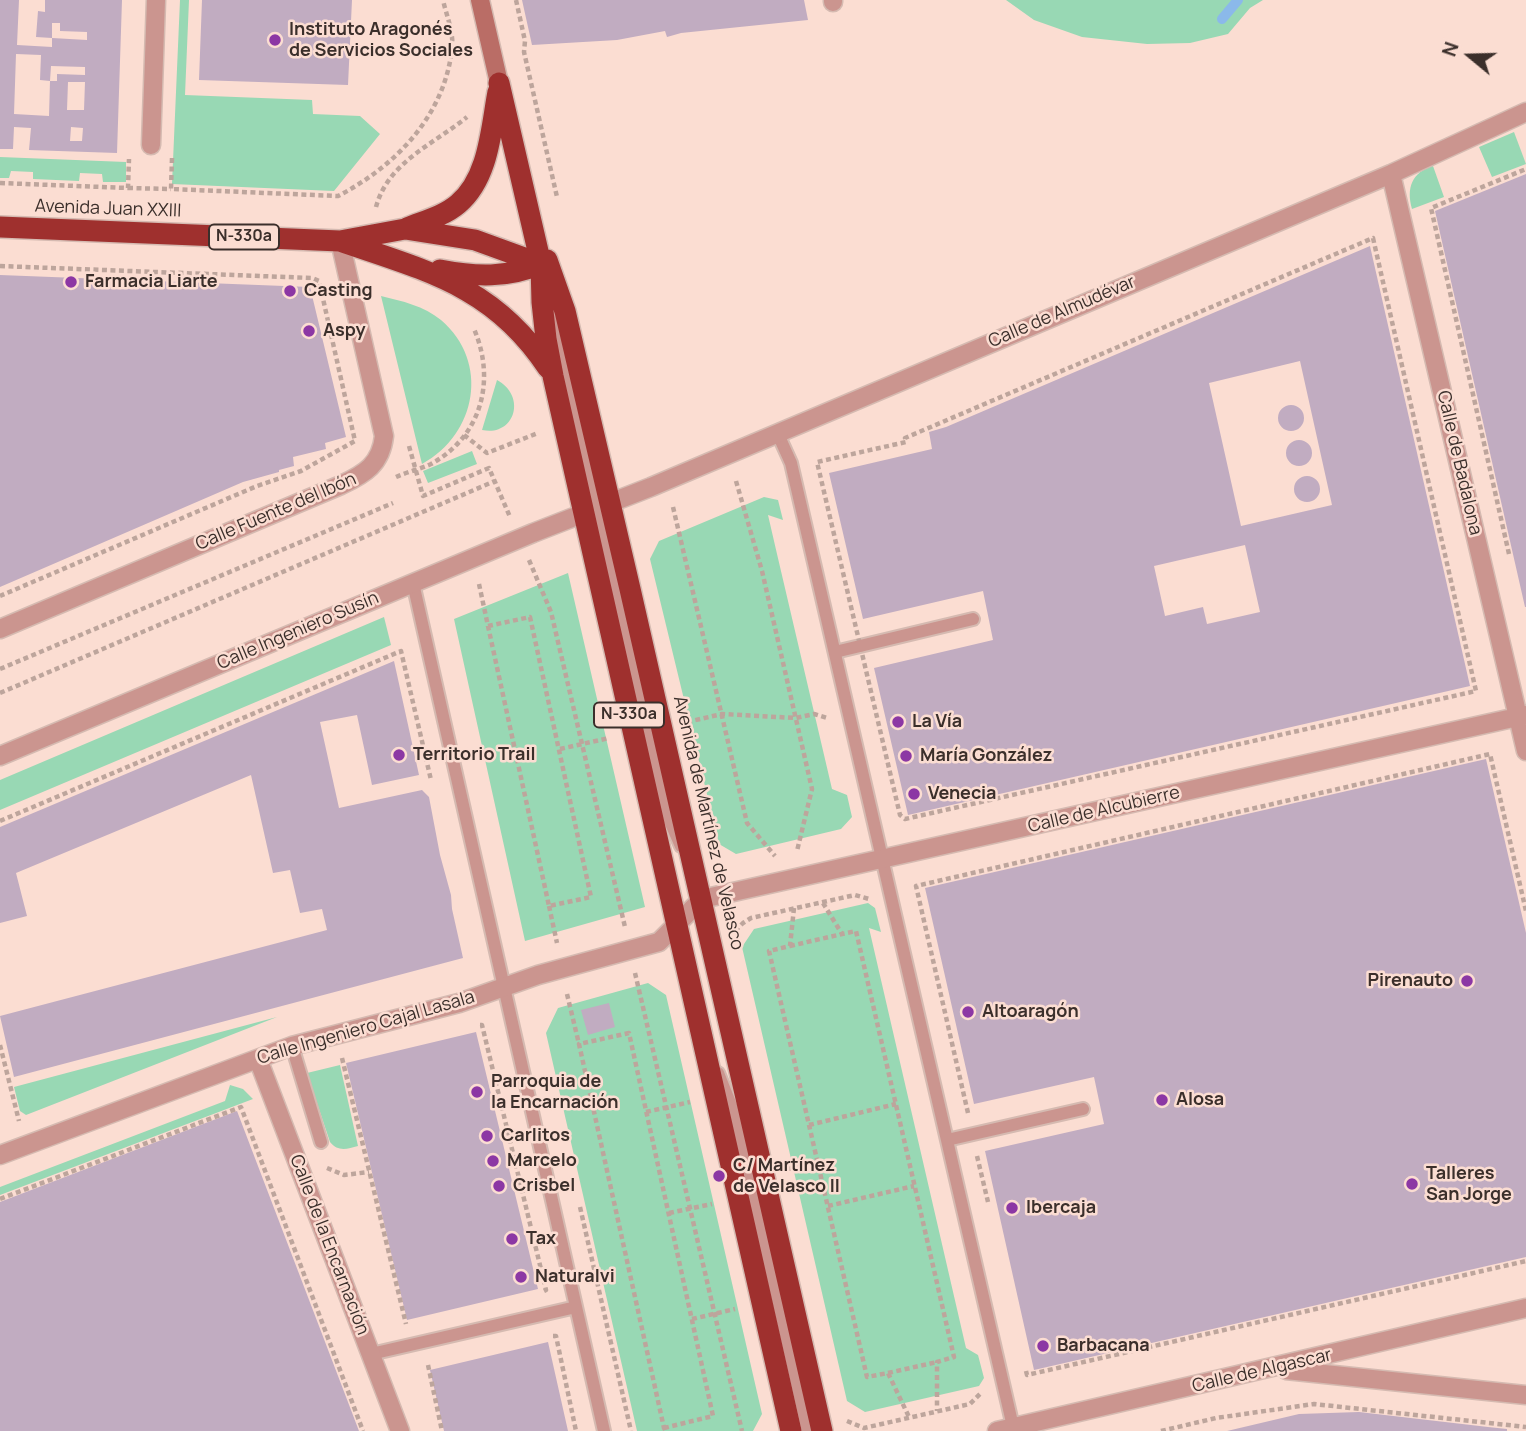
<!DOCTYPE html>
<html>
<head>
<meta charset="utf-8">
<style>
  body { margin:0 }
  #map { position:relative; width:1526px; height:1431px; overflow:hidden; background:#fbddd2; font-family:Manrope,sans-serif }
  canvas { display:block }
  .north { position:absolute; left:1435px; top:21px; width:70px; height:70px; -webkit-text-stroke:5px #fbddd2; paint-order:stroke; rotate:289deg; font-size:19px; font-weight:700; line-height:28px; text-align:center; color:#3b2f2b }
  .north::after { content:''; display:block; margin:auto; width:24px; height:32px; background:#3b2f2b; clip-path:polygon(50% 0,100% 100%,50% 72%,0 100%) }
</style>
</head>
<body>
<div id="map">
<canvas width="1526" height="1431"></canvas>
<div class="north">N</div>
</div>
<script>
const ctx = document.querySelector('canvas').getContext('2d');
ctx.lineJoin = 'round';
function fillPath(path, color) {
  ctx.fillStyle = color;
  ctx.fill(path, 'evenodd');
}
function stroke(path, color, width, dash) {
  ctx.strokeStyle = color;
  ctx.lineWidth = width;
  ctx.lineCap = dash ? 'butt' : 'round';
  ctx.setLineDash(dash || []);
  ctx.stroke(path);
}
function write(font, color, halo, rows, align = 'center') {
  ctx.font = font + ' Manrope,sans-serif';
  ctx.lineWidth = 5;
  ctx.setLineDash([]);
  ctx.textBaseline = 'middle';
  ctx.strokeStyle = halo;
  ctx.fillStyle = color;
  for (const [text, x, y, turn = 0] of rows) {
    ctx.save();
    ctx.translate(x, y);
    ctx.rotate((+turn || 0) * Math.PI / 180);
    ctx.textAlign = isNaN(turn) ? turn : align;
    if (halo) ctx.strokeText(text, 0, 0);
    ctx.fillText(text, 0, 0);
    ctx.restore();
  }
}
fillPath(new Path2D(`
  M180,0H189L185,95L312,100L313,114L360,116L380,134L334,191L172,184Z
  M1006,0H1263L1250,8L1228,34L1190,43L1147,44L1082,37L1034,20Z
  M1514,132L1526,164L1492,177L1479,147Z
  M0,157L126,162V182H103L102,174L80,173L79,181L33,179V172L11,171L9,178H0Z
  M1433,166L1444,197L1412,209C1406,188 1412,172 1433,166Z
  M381,296C402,301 424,306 441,320C490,362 477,434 422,464Z
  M497,380C527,396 515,437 482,430Z
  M472,451L477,464L428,483L423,471Z
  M764,497L778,500L783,520L768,515L777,554L832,789L847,795L852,817L841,829L736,854L719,844L650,559L659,541Z
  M568,573L645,907L525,941L454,619Z
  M384,617L391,645L0,810V780Z
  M868,903L875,908L881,932L869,928L966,1348L978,1355L984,1378L979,1386L865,1412L847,1401L742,947L754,929Z
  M648,983L666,995L762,1414L753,1431H637L546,1033L558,1008Z
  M277,1017L26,1115L20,1111L14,1087Z
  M340,1065L358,1146C347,1149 338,1152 330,1142L307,1073Z
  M230,1085L243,1089L253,1099L0,1195V1187L225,1101Z`), '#98d8b4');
stroke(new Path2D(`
  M1222,19L1238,0`), '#8bb9ea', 10);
fillPath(new Path2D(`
  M0,0H19L17,45L52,47V38L87,40V32L60,31V23H52V38L36,37L38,11L45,12V0H122L117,153L29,150L31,128L14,127L13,149H0ZM16,54L41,55L40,80L50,81L51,66L85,67V75L57,74V81H50L49,116L14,114ZM68,82H85L84,110H67ZM71,127L83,128L82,141H70Z
  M202,0H352L348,85L199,80Z
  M522,0H804L808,20L681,33L667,37L665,31L617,40L532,45Z
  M1526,174V607H1525L1435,211Z
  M1370,246L1470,686L908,815L874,668L993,640L983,591L863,619L829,473L932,449L929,432L946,427ZM1300,361L1332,505L1241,526L1209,383ZM1245,545L1260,612L1207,624L1203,607L1165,616L1154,566Z
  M0,275L310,287L346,437L325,443L326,449L293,457L294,466L279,470V472L243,482L0,587Z
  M1278 418a13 13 0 1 1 26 0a13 13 0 1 1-26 0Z
  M1286 453a13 13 0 1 1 26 0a13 13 0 1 1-26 0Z
  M1294 489a13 13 0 1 1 26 0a13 13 0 1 1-26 0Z
  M394,661L419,775L372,785L357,715L320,722L339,808L422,790L429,797L440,855L451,895L452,909L463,958L14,1077L0,1016L327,930L322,909L300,913L290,870L273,873L251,775L16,873L27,916L0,923V827Z
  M1486,759L1526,933V1257L1034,1370L985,1151L1104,1124L1094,1077L974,1104L925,888Z
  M609,1003L615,1027L588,1035L581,1010Z
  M476,1032L538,1289L407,1320L346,1063Z
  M237,1111L359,1431H0V1202Z
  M548,1342L568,1431H444L430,1370Z
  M1359,1412L1488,1427L1507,1429V1431H1227L1299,1414Z`), '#c1acc1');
const lane = new Path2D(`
  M552,313L666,812L681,846
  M777,432L791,463L797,489L1014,1431
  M413,583L604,1431
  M835,652L973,619
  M292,1046L321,1142
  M718,1073L736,1118L808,1431
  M947,1140L1083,1109
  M371,1354L576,1307`);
const street = new Path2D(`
  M833,0V2
  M151,145L156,0
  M1391,174L1526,751
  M0,629L341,485C365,474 381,464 384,436L340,241
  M0,756L533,533L651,487L1391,174L1526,112
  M258,1059L400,1431
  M0,1155L292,1046L459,1003L538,975L659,942L702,899L1526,715
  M1286,1370L1526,1395
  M997,1431L1526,1308`);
const secondary = new Path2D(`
  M480,0L499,83`);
const highway = new Path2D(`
  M499,83L541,264L542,302L546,339L553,376L791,1431
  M0,227L340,241L405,229L475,240L541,264
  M407,228C424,221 444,216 458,204C489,178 491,129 498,92
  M340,241C427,271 494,286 548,368
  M547,260L565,311L630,589L822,1431
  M440,270C476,277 507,278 541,264`);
stroke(lane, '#d5bab1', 16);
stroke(street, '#d5bab1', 21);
stroke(secondary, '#d5bab1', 21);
stroke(highway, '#d5bab1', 24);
stroke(new Path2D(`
  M516,0L525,41L524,52L557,197
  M172,158L171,189L338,196C396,166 445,115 452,48C454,33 446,14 443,0
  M0,183L128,188L129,159
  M128,188L171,189
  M376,207C388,162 434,144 467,117
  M1373,238L1476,691L905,819L900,815L817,462L906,442L905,438Z
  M0,266L312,278L319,281L355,441L301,471L257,486L0,596
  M464,435L487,453L538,433
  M409,446L423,496L489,468L510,517
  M396,477C407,472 420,469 431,464C482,436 496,380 474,329
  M736,481L762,571L812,789L797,851
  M673,507L747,823L775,856
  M1509,554L1431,208L1526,169
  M529,560L551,612L625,927
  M479,584L488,626L549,906L591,897L530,617L488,626
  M0,669L393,503
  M0,693L495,481
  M687,722L722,714L796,718L814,714L827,718
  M560,749L609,738
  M0,821L401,651L431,780
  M823,903L842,934L856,931L954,1357L937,1362V1411
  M549,906L557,943
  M794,908L790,946L769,951L867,1377L888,1373L909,1417
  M735,931L743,923L751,918L855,895L869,899
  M790,946L842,934
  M635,973L742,1431
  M567,994L579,1044
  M480,1025H482L546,1290L544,1291
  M0,1045L19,1121
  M342,1058L406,1324
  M646,1112L690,1102
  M968,1113L916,886L1490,754L1526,911
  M809,1125L896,1104
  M977,1156L988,1202
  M327,1168L344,1175L369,1172
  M788,1169L818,1162
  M0,1199L241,1107L363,1431
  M828,1206L914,1186
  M580,1207L631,1431
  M669,1213L712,1204
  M692,1319L735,1309
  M553,1336H556L576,1431
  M428,1365L442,1431
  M1026,1371L1027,1375L1526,1261
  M888,1373L937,1362
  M847,1421L864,1428L970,1404L982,1392
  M664,1428L713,1416L629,1033L579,1044L664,1428L666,1431
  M1161,1431L1216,1418L1314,1404L1526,1427`), '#bda59c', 4.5, [5, 3.5]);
stroke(lane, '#cb958f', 12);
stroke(street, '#cb958f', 18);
stroke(secondary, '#ba6d66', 18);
stroke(highway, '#9f302e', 21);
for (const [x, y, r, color] of [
  [275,40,7,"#8c37a4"],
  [71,282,7,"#8c37a4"],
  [290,291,7,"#8c37a4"],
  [309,331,7,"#8c37a4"],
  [898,722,7,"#8c37a4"],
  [399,755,7,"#8c37a4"],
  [906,756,7,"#8c37a4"],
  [914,794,7,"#8c37a4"],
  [1467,981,7,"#8c37a4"],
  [968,1012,7,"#8c37a4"],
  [477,1092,7,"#8c37a4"],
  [1162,1100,7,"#8c37a4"],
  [487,1136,7,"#8c37a4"],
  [493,1161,7,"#8c37a4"],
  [719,1176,7,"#8c37a4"],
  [1412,1184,7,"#8c37a4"],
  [499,1186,7,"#8c37a4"],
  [1012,1208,7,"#8c37a4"],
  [512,1239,7,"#8c37a4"],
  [521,1277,7,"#8c37a4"],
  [1043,1346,7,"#8c37a4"]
]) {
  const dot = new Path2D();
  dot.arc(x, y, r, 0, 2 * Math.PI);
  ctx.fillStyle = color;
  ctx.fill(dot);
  stroke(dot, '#fbddd2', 2.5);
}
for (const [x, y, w] of [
  [244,237,70],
  [629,715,70]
]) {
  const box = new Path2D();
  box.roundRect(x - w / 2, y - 12.5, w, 25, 5);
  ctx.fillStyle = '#fbddd2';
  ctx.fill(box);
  stroke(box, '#3b2f2b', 2);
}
write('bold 16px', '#3b2f2b', null, [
  ["N-330a",244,237],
  ["N-330a",629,715]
]);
write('bold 18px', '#3b2f2b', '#fbddd2', [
  ["Instituto Aragonés",289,30],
  ["de Servicios Sociales",289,51],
  ["Farmacia Liarte",85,282],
  ["Casting",304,291],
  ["Aspy",323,331],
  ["La Vía",912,722],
  ["Territorio Trail",413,755],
  ["María González",920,756],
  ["Venecia",928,794],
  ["Pirenauto",1453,981,"right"],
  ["Altoaragón",982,1012],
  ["Parroquia de",491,1082],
  ["la Encarnación",491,1103],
  ["Alosa",1176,1100],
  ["Carlitos",501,1136],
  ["Marcelo",507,1161],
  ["C/ Martínez",733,1166],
  ["de Velasco II",733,1187],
  ["Talleres",1426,1174],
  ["San Jorge",1426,1195],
  ["Crisbel",513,1186],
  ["Ibercaja",1026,1208],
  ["Tax",526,1239],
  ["Naturalvi",535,1277],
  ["Barbacana",1057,1346]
], 'left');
write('18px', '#3b2f2b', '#fbddd2', [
  ["Avenida Juan XXIII",108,209,2],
  ["Calle de Almudévar",1062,312,-23],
  ["Calle de Badalona",1459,463,77],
  ["Calle Fuente del Ibón",276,512,-23],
  ["Calle Ingeniero Susín",298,631,-23],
  ["Calle de Alcubierre",1104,810,-13],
  ["Avenida de Martínez de Velasco",708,823,77],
  ["Calle Ingeniero Cajal Lasala",366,1028,-16],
  ["Calle de la Encarnación",329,1245,69],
  ["Calle de Algascar",1262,1371,-13]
]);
</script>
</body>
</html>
